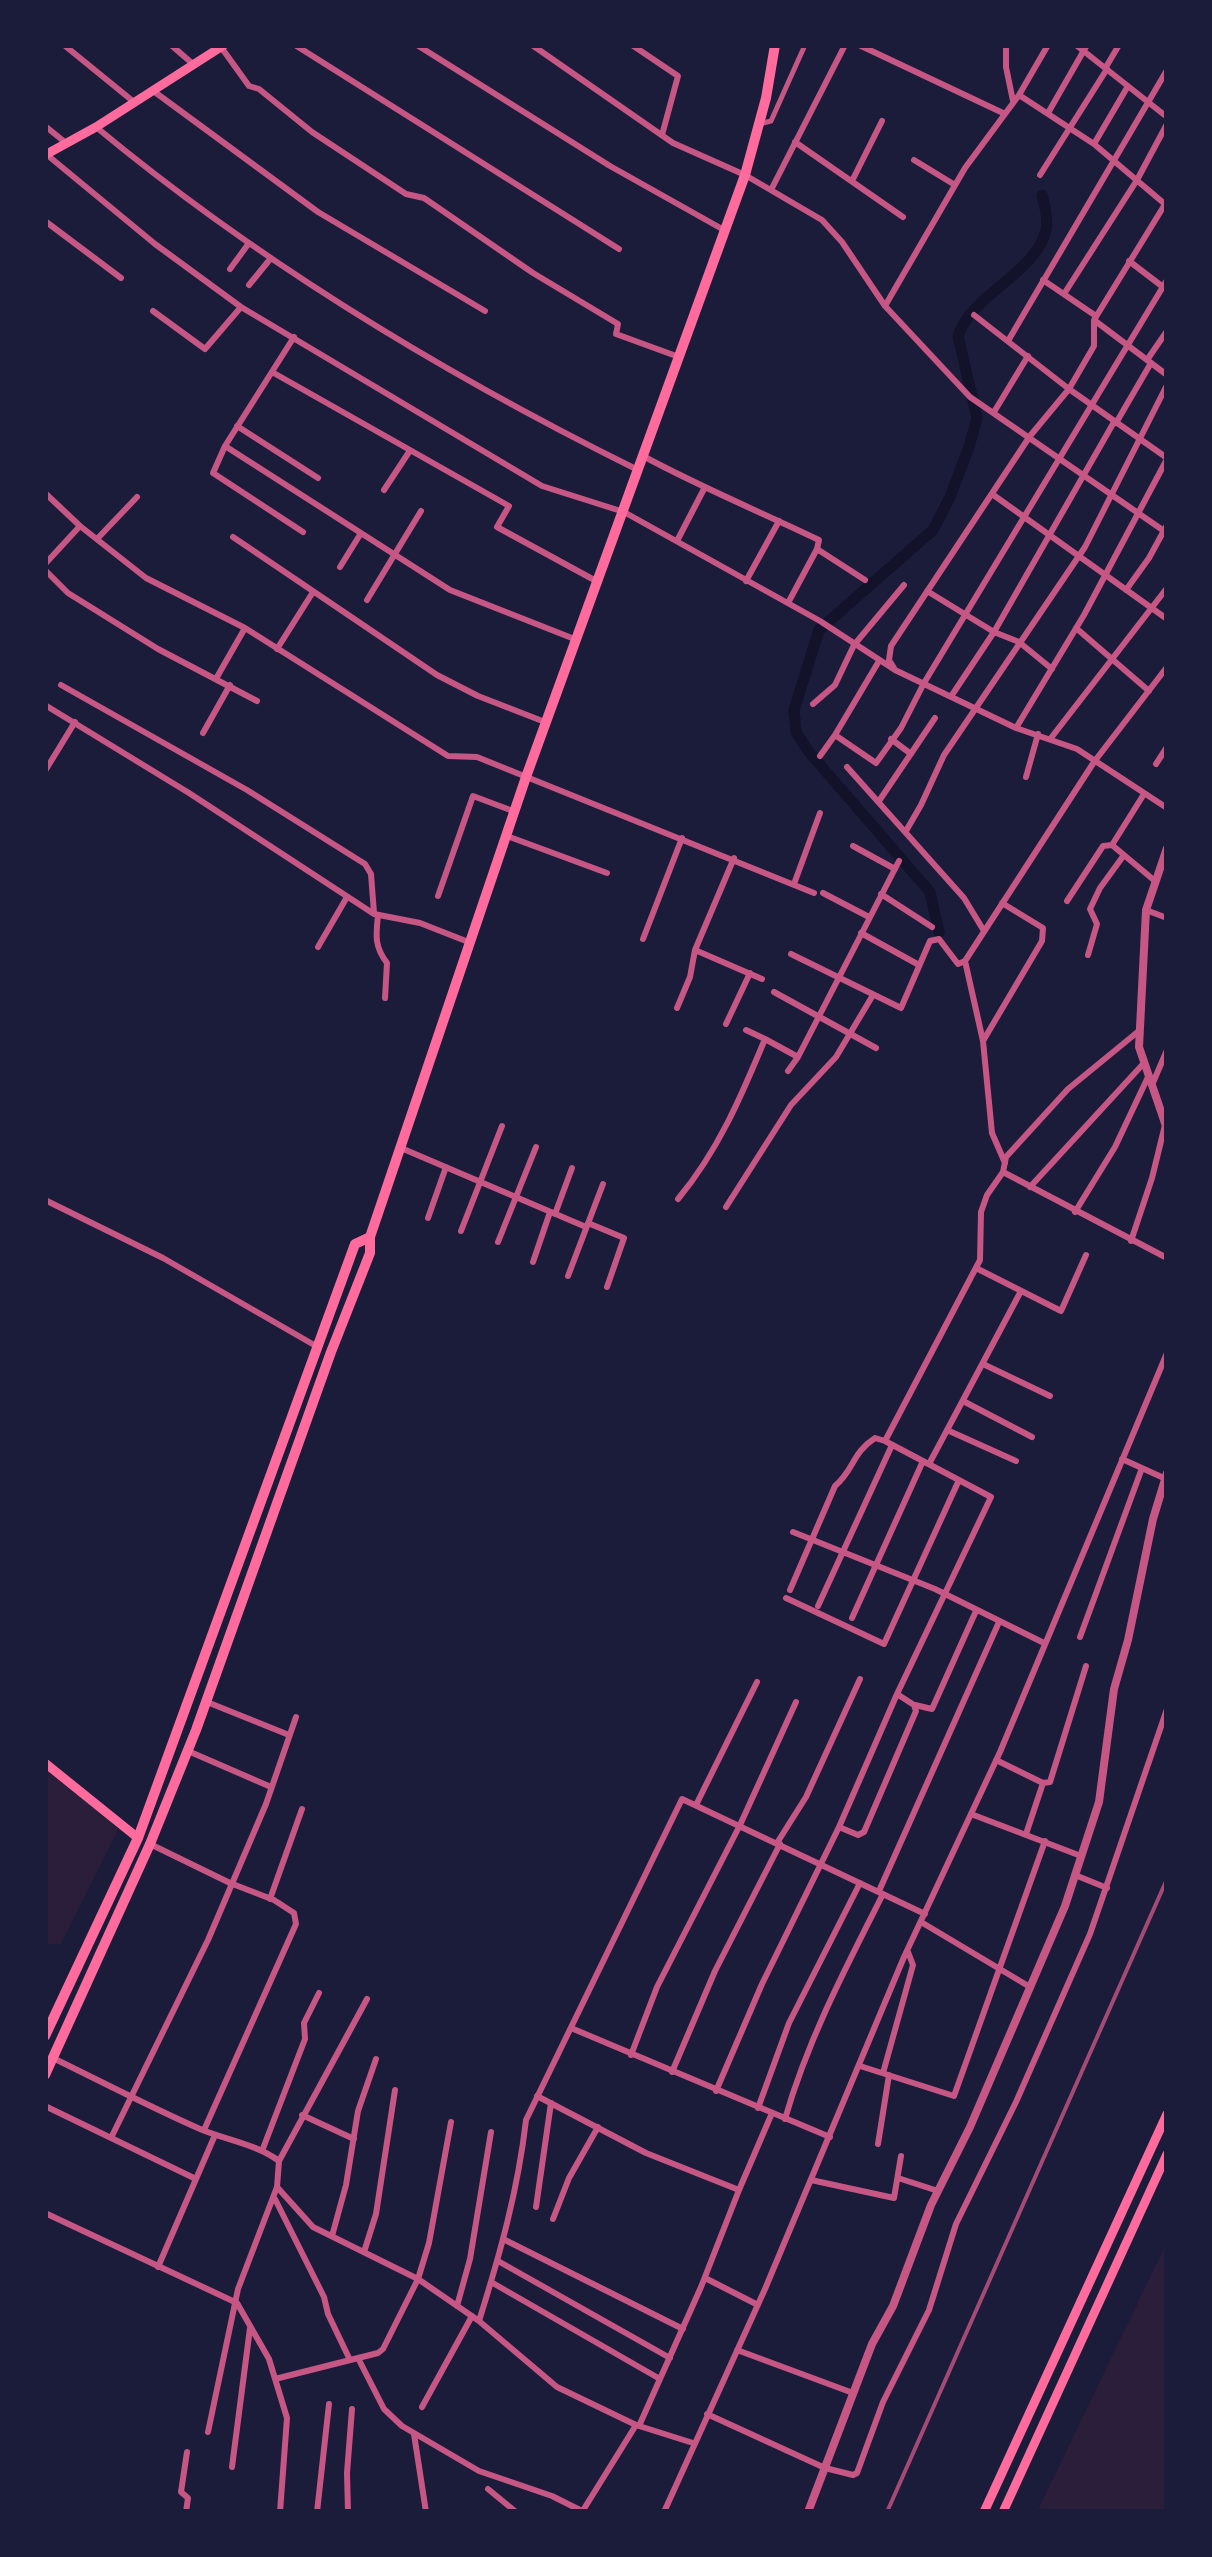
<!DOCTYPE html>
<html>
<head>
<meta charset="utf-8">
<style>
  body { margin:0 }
  #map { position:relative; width:1212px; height:2557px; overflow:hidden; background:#1b1b3a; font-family:Arial,sans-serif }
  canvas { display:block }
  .frame { position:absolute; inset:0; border:48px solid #1b1b3a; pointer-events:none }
</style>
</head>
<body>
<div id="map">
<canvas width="1212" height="2557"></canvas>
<div class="frame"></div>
</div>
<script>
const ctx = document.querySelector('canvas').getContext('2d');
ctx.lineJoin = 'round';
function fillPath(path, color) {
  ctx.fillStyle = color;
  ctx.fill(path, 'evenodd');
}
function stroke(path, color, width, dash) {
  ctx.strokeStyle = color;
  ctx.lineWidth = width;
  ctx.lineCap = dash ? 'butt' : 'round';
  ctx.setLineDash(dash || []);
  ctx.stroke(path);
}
fillPath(new Path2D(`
  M45,1770L109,1820L118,1830L61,1944H45Z
  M1167,2242V2512H1037Z`), '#2a1e3b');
stroke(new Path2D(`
  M939,932L930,892L809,752L796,732L794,710L819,630L933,530L950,497L969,447L977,418L958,336C972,294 1031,276 1045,234C1049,221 1045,207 1042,195`), '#12122b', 11);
stroke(new Path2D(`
  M759,124L771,121L805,45`), '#c65784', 5);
stroke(new Path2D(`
  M64,45L134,102
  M171,45L193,64
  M295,45L619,249
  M417,45L610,166L724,230
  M532,45L673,143L745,175L822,220L842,242L885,306L970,397L1167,533
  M632,45L678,76L662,135
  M859,45L1003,113
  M1006,45V67L1013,101
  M1076,45L1167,117
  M221,47L249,86L259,89L312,132L406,194L424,198L533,273L618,324L616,334L679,357
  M1106,67L1119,45
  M152,90L318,212L485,311
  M1019,95L1094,144L1166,205
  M1048,113L1087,45
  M45,126L66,143
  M96,127C261,264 446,375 638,470
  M795,142L903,217
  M1094,144L1128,86
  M46,154L155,244L241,307L542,486L624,512L820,621L895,670L1016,728L1077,749L1167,808
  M914,160L955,185
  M1040,175L1107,69
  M852,181L882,121
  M771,190L845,45
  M45,221L121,278
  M1129,261L1167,290
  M230,269L249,243
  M1043,280L1096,316
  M249,285L271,258
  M1064,294L1137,180L1167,124
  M885,306L965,168L1019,95L1048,45
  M153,311L205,349L241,307
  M974,315L1069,389L1167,458
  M1094,320L1167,375
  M294,337L225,446L450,590L577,640
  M1008,341L1167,70
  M1147,360L1167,331
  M272,372L509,506L497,527L598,582
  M994,412L1028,356
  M1116,423L1151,363
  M237,426L318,478
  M225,446L213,473L303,532
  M643,456C700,487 761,512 819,540L817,549L865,580
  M384,490L409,452
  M45,493L80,526L146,578L245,628L448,756L477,757L814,893
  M992,494L1167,619
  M233,537L437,675L478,696L545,722
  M97,539L137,497
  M677,541L705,487
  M45,564L80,526
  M340,567L361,533
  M45,570L68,593L158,649L257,701
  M746,581L779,521
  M1126,590L1149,558L1167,525
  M927,591L994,632L1019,642L1052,669
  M367,600L421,511
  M788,603L817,549
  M1076,628L1149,691
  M277,649L313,592
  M879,661L835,735L876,763L901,728L924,683L1167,280
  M894,668L889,660L891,646L1030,436L1069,389L1094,346V320L1167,201
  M217,677L245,628
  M61,685L247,790L365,864L371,874L374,913
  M952,695L994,632L1114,422
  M813,704L835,685L854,645L904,585
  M45,705L189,793L374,914L420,923L471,943
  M1016,728L1084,615L1167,459
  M203,733L230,685
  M1051,738L1167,588
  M891,739L911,754
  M820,756L835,735
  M1156,764L1167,747
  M847,767L964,898L984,931
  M45,771L75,722
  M1026,777L1038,734
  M879,801L935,718
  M906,831L921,805L944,755L1085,547L1167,385
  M507,836L607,873
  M1112,845L1155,881
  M853,846L895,869
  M794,884L820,813
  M823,893L869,917
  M881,894L932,927
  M438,896L473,796L513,811
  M1067,901L1103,846L1112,845L1144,794
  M1146,910L1167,918
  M378,915C376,935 374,946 387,963L385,998
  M861,933L919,965
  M643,939L682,838
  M318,947L347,897
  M695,950L762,979
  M791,954L901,1008L930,941L939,939L958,964L965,961
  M1088,955L1097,924L1090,909L1100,888L1124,855
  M774,992L876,1048
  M677,1008L690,977L695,950L734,858
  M726,1024L750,973
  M746,1030L765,1039
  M983,1041L1042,941L1043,928L1002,903
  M788,1071L798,1057
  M1152,1085L1167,1050
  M401,1148L586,1227
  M1005,1163L992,1133L983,1041L965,961L1094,762L1167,667
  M1003,1172L1167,1258
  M1030,1187L1144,1063
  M678,1199C718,1151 741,1097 765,1039L798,1057L899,861
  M45,1200L163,1258L316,1346
  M726,1207L791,1105L836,1057L873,995
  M1075,1212L1115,1147L1148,1077
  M555,1214L572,1168
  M428,1218L446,1167
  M588,1223L624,1238L607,1287
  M461,1231L502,1126
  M1131,1241L1152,1178L1165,1125
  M498,1242L536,1147
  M533,1262L550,1212
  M976,1268L1061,1311L1086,1255
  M568,1276L603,1184
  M983,1364L1050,1396
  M963,1401L1032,1437
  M947,1430L1016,1461
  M1122,1459L1166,1479
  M929,1464L1021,1291
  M793,1532L935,1589L1044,1643
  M790,1590L835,1486C854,1470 852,1453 875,1438L885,1441L980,1260L981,1212L987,1195L1003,1172L1006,1157L1068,1089L1140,1030
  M786,1598L884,1644L959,1480
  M818,1606L892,1445
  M852,1618L923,1461
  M1080,1637L1142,1468
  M207,1702L289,1735
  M915,1705L932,1709L976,1611
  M188,1751L271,1787
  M996,1760L1043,1783L1050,1782L1086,1666
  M696,1805L757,1682
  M971,1814L1081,1856
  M839,1827L897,1694
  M1026,1834L1043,1783
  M777,1843L806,1797L860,1679
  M150,1844L230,1883L274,1900L294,1913L296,1924L204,2130
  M1075,1875L1107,1888
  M879,1891L999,1622
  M270,1899L302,1809
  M921,1922L1030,1987
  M571,2028L830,2137
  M631,2055L657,1987L740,1825L796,1702
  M53,2058C102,2082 150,2107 200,2129C226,2140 256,2144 279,2161L277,2187L238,2289L208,2432
  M860,2066L954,2096L1045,1841
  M672,2072L715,1971L780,1844
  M883,2073L913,1965L908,1952
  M716,2091L762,1984L839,1827L858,1835L864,1832L916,1711L914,1705L897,1694L991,1497L885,1441
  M537,2096L646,2153L739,2190L772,2113
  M45,2106L196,2179
  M758,2108L789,2023L860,1883
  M302,2115L354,2139
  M785,2119C808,2039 846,1967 883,1894
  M111,2138L208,1940L266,1804L296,1717
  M878,2144L889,2075
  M262,2151L305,2039L304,2023L319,1993
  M279,2161L367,1999
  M898,2178L938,2191
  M811,2180L894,2198L901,2156
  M277,2187L313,2227L418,2279L479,2321L557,2387L636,2425L693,2443
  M275,2199L324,2297L328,2314L350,2360
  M536,2207L551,2103
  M45,2213L237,2303L269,2359L287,2418L280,2512
  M553,2219L569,2178L598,2127
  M332,2236L346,2185L358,2111L376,2059
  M505,2240L683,2329
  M364,2252L376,2214L395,2090
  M498,2261L670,2358
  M158,2267L215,2135
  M705,2278L758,2305
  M491,2282L660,2379
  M457,2306L470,2259L491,2132
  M479,2321C500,2254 518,2190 526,2120L682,1799L925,1914
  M737,2350L853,2393
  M358,2358L384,2409L402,2426L479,2471L552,2496L582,2511
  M275,2379L378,2353L383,2349L418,2279L429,2243L451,2122
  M422,2407L472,2316
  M707,2414L825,2468L853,2475L857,2473L883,2402L929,2310L956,2224L1016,2102L1090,1934L1167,1709
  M639,2426L701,2287L739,2190
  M414,2434L426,2512
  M232,2467L250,2328
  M488,2489L516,2512
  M186,2512L188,2498L181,2492L187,2452
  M317,2512L329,2404
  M348,2512L347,2473L352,2409
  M582,2512L636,2425
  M664,2512L765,2289L904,1957L1000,1752L1167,1353`), '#c65784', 6);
stroke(new Path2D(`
  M1167,848L1146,910L1139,1047L1167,1129
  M808,2512L872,2344L893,2306L931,2205L970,2127L1065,1906L1099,1802L1114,1689L1128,1640L1153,1519L1167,1473`), '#c65784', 8);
stroke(new Path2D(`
  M45,1763L138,1838`), '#ff6b9d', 9);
stroke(new Path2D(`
  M45,155L96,127L224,45
  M984,2512L1167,2114
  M1003,2512L1167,2154`), '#ff6b9d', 9);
stroke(new Path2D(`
  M45,2036L138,1838L355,1244L370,1237
  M45,2075L150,1844L196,1730L331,1352L370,1253V1237L526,777L745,175L766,98L775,45`), '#ff6b9d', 10);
stroke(new Path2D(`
  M887,2512L1167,1879`), '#a44b75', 4);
</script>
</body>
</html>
